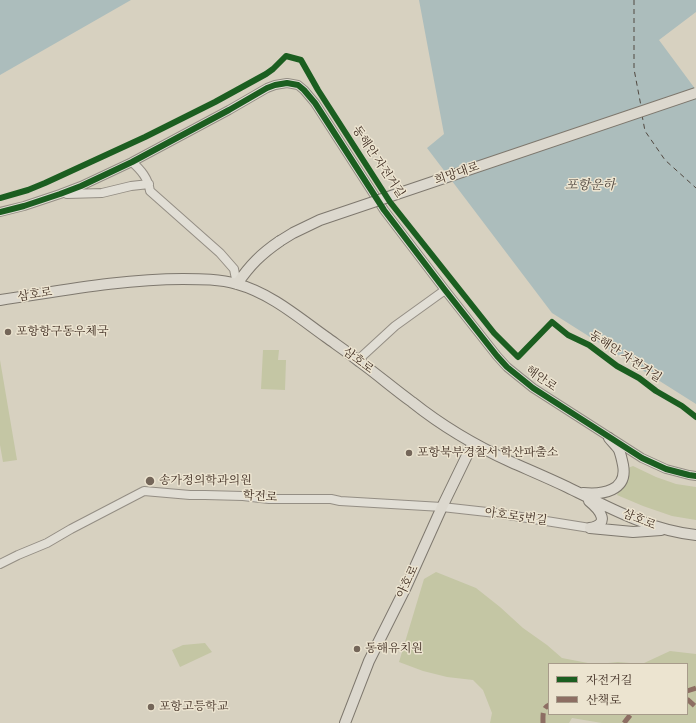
<!DOCTYPE html>
<html>
<head>
<meta charset="utf-8">
<style>
  body { margin:0 }
  #map { position:relative; width:696px; height:723px; overflow:hidden; background:#d7d1c0; font-family:Alegreya,"Noto Serif KR",serif }
  canvas { display:block }
  .legend { position:absolute; left:548px; top:663px; width:140px; height:52px; box-sizing:border-box; background:#ece4d0; border:1px solid #a79b8a; margin:0; padding:5px 7px; list-style:none; font-size:12px; color:#3f2d22 }
  .legend li { display:flex; align-items:center; gap:8px; height:20px }
  .legend b { width:20px; border:1px solid #a79b8a }
</style>
</head>
<body>
<div id="map">
<canvas width="696" height="723"></canvas>
<ul class="legend">
<li><b style="height:5px;background:#1b5e20"></b>자전거길</li>
<li><b style="height:5px;background:#8d6e63"></b>산책로</li>
</ul>
</div>
<script>
const ctx = document.querySelector('canvas').getContext('2d');
ctx.lineJoin = 'round';
function fillPath(path, color) {
  ctx.fillStyle = color;
  ctx.fill(path, 'evenodd');
}
function stroke(path, color, width, dash) {
  ctx.strokeStyle = color;
  ctx.lineWidth = width;
  ctx.lineCap = dash ? 'butt' : 'round';
  ctx.setLineDash(dash || []);
  ctx.stroke(path);
}
function write(font, color, halo, rows, align = 'center') {
  ctx.font = font + ' Alegreya,"Noto Serif KR",serif';
  ctx.lineWidth = 3;
  ctx.setLineDash([]);
  ctx.textBaseline = 'middle';
  ctx.strokeStyle = halo;
  ctx.fillStyle = color;
  for (const [text, x, y, turn = 0] of rows) {
    ctx.save();
    ctx.translate(x, y);
    ctx.rotate((+turn || 0) * Math.PI / 180);
    ctx.textAlign = isNaN(turn) ? turn : align;
    if (halo) ctx.strokeText(text, 0, 0);
    ctx.fillText(text, 0, 0);
    ctx.restore();
  }
}
fillPath(new Path2D(`
  M263,350H279L278,360H286L285,390L261,389Z
  M0,360L17,460L3,462L0,445Z
  M633,466L656,477L676,484L696,487V520L672,516L643,506L617,495C619,490 622,488 624,484C627,479 627,473 628,468Z
  M436,572L476,588L500,607L523,628L547,645L562,658L593,664H549V714H687V664H598L618,662L642,664L670,651L696,654V723H602L572,718L569,723H490L492,713L483,690L473,680L447,677L423,671L399,662L424,579Z
  M205,643L212,652L180,667L172,650L183,645Z`), '#c4c6a4');
fillPath(new Path2D(`
  M0,0H131L0,75Z
  M419,0H696V12L659,40L696,90V404L552,313L427,148L444,134Z`), '#acbdbc');
stroke(new Path2D(`
  M634,0V69L641,106
  M642,115L645,131L665,160L696,188`), '#514840', 1, [5, 4]);
const minor = new Path2D(`
  M132,162C141,170 148,178 150,191L220,253L234,269L237,284
  M67,194L102,193L131,186L149,184
  M0,212L24,206L60,194L81,186L132,162L229,110L267,88L275,85L287,83L298,85L304,90L315,103L384,210L445,290L497,356L507,367L533,388L642,458L666,469L689,475L696,476
  M358,360L395,326L445,290
  M0,564L18,555L47,543L71,529L144,491L190,495H205L243,496L269,499H331L340,501L442,507L496,513L590,528`);
const major = new Path2D(`
  M237,284C250,265 261,254 280,241
  M0,300C61,291 122,279 183,279C201,279 220,279 237,284C270,293 298,317 326,337C337,345 349,353 360,362C378,375 394,389 412,402C442,426 476,446 511,462C529,470 548,478 567,487C608,507 649,530 696,535
  M583,493C602,495 628,491 623,465C622,460 621,455 619,450C617,446 612,442 609,438
  M589,501C600,510 611,524 590,528
  M590,528L633,532L661,530
  M345,723L369,661L406,587L442,507L473,443`);
stroke(minor, '#948e84', 10);
stroke(major, '#7e786e', 12);
stroke(minor, '#e1ded5', 8);
stroke(major, '#dcd8ce', 10);
const majorBridge = new Path2D(`
  M280,241L293,233L320,220L696,93`);
stroke(majorBridge, '#7e786e', 12, []);
stroke(majorBridge, '#dcd8ce', 10);
stroke(new Path2D(`
  M687,691L696,688
  M687,699L696,707
  M543,723C543,716 542,708 549,705
  M624,723L631,714`), '#8d6e63', 5, [10, 5]);
stroke(new Path2D(`
  M0,198L28,190L45,183L145,137L215,102L266,74L273,69L286,56L301,60L318,90L390,202L494,333L518,357L552,322L568,335L589,345L617,366L639,378L656,391L682,406L696,417
  M0,212L24,206L60,194L81,186L132,162L229,110L267,88L275,85L287,83L298,85L304,90L315,103L384,210L445,290L497,356L507,367L533,388L642,458L666,469L689,475L696,476`), '#1b5e20', 6);
for (const [x, y, r, color] of [
  [8,332,4,"#746659"],
  [409,453,4,"#746659"],
  [150,481,5,"#746659"],
  [357,649,4,"#746659"],
  [151,707,4,"#746659"]
]) {
  const dot = new Path2D();
  dot.arc(x, y, r, 0, 2 * Math.PI);
  ctx.fillStyle = color;
  ctx.fill(dot);
  stroke(dot, '#ece4d0', 1.5);
}
write('12px', '#3f2d22', '#ece4d0', [
  ["동해안 자전거길",378,162,56],
  ["희망대로",457,174,-19],
  ["삼호로",35,295,-9],
  ["동해안 자전거길",625,357,33],
  ["삼호로",358,361,37],
  ["해안로",541,379,35],
  ["학전로",260,497,4],
  ["아호로5번길",516,517,8],
  ["삼호로",639,520,22],
  ["아호로",408,582,-65]
]);
write('12px', '#3f2d22', '#ece4d0', [
  ["포항항구동우체국",16,332],
  ["포항북부경찰서 학산파출소",417,453],
  ["송가정의학과의원",159,481],
  ["동해유치원",365,649],
  ["포항고등학교",159,707]
], 'left');
write('italic 13px', '#514840', '#ece4d0', [
  ["포항운하",590,186]
]);
</script>
</body>
</html>
